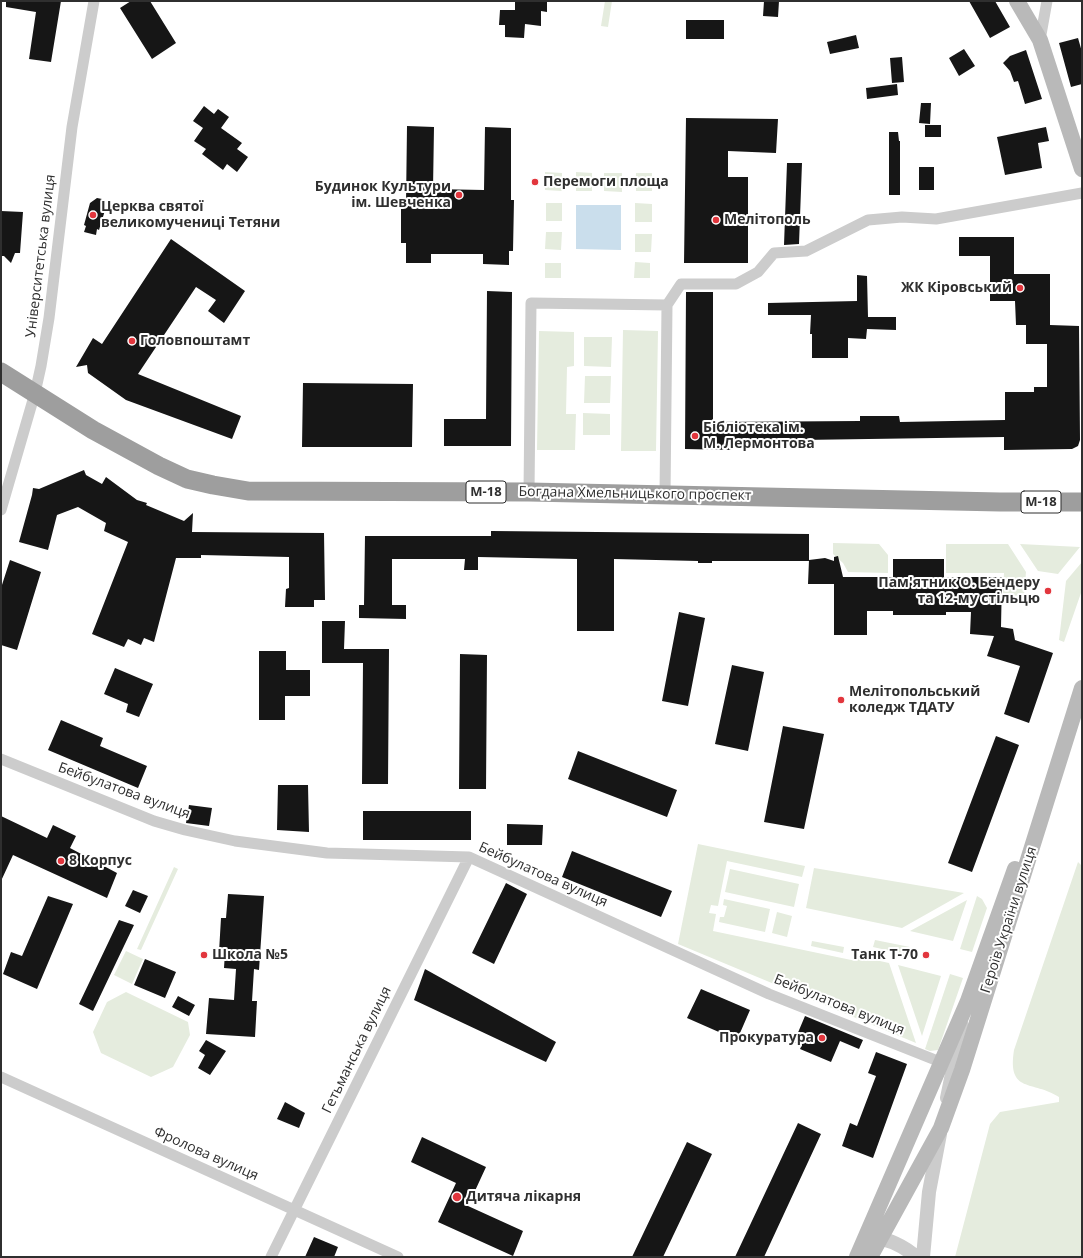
<!DOCTYPE html>
<html>
<head>
<meta charset="utf-8">
<style>
  body { margin:0 }
  #map { position:relative; width:1083px; height:1258px; overflow:hidden; background:#fff; font-family:"Open Sans",sans-serif }
  canvas { display:block }
  .frame { position:absolute; inset:0; border:2px solid #2f2f2f; pointer-events:none }
</style>
</head>
<body>
<div id="map">
<canvas width="1083" height="1258"></canvas>
<div class="frame"></div>
</div>
<script>
const ctx = document.querySelector('canvas').getContext('2d');
ctx.lineJoin = 'round';
function fillPath(path, color) {
  ctx.fillStyle = color;
  ctx.fill(path, 'evenodd');
}
function stroke(path, color, width, dash) {
  ctx.strokeStyle = color;
  ctx.lineWidth = width;
  ctx.lineCap = dash ? 'butt' : 'round';
  ctx.setLineDash(dash || []);
  ctx.stroke(path);
}
function write(font, color, halo, rows, align = 'center') {
  ctx.font = font + ' "Open Sans",sans-serif';
  ctx.lineWidth = 4;
  ctx.setLineDash([]);
  ctx.textBaseline = 'middle';
  ctx.strokeStyle = halo;
  ctx.fillStyle = color;
  for (const [text, x, y, turn = 0] of rows) {
    ctx.save();
    ctx.translate(x, y);
    ctx.rotate((+turn || 0) * Math.PI / 180);
    ctx.textAlign = isNaN(turn) ? turn : align;
    if (halo) ctx.strokeText(text, 0, 0);
    ctx.fillText(text, 0, 0);
    ctx.restore();
  }
}
fillPath(new Path2D(`
  M605,1H612L608,27L601,26Z
  M545,172L562,173V191L545,190Z
  M576,172L592,173V191H576Z
  M604,173H622V192L604,191Z
  M636,173H652V191H636Z
  M546,203H562V221H546Z
  M635,203L652,204V222H635Z
  M546,232H562L561,250L545,249Z
  M635,234H652L651,252H635Z
  M635,262L650,263V278H634Z
  M545,263H561V278H545Z
  M623,330L658,331L656,451H621Z
  M539,331L574,332V366L567,367L566,414H576L575,450H537Z
  M584,337H612L611,367L584,366Z
  M585,376H611L610,403H584Z
  M583,413L610,414V435H583Z
  M833,543L879,544L888,555V573L848,572L843,563L833,554Z
  M946,544H1008L1026,572L1024,596L1003,595L1004,573H946Z
  M1020,544L1080,547L1058,574L1038,571Z
  M1082,562V590L1064,642L1059,640L1066,581Z
  M698,844L805,866L802,877L727,861L718,906L711,905L709,913L716,914L713,931L856,961L857,956L889,963L916,1043L678,944Z
  M1078,862L1082,866V1257H955L990,1124L1000,1112L1059,1102V1097C1033,1080 1007,1094 1014,1050Z
  M174,867L178,869L141,950L137,949Z
  M814,868L964,893L902,928L806,908Z
  M730,869L799,884L794,907L725,892Z
  M977,896L982,899L987,908L972,952L960,949Z
  M724,899L770,909L765,932L719,922L720,917H724L727,906L723,905Z
  M967,900L953,941L910,931Z
  M777,912L792,916L787,937L772,933Z
  M875,940L910,947L908,955L873,947Z
  M812,941L844,947L843,953L811,946Z
  M126,951L143,959L132,984L114,975Z
  M898,965L941,976L922,1036Z
  M950,974L963,978L938,1050L930,1051L925,1049Z
  M126,992L188,1022L190,1035L173,1067L151,1077L101,1053L93,1032L107,1002Z`), '#e5ecde');
fillPath(new Path2D(`
  M576,205H621V250L576,249Z`), '#cadeec');
fillPath(new Path2D(`
  M6,1H61L51,62L29,59L36,12L6,7Z
  M131,1H150L176,43L152,59L120,8Z
  M515,1H547V12L541,11V26L525,24L524,38L505,37V25H499L500,10H515Z
  M764,1H779L778,17L763,16Z
  M969,1H995L1010,27L990,38Z
  M686,20H724V39H686Z
  M856,35L859,48L830,54L827,42Z
  M1078,38L1082,52V84L1071,87L1059,43Z
  M964,49L975,66L959,76L949,58Z
  M1026,50L1042,99L1025,104L1018,81L1014,82L1010,71L1003,63L1010,56Z
  M902,57L904,82L892,83L890,58Z
  M897,84L898,95L867,99L866,88Z
  M921,103H931L930,124L919,123Z
  M204,106L214,114L218,109L229,117L221,128L242,143L237,149L248,157L237,172L227,164L223,170L202,154L206,149L194,141L203,128L193,121Z
  M686,118L778,119L776,153L728,151V177H748V263H684Z
  M925,125H941V137H925Z
  M407,126L434,127L433,189L484,190L485,127L511,128V200H514L513,251H509V265L483,264V254H431V263H406V243H401V204H406Z
  M1046,127L1049,141L1038,143L1042,168L1005,175L997,137Z
  M889,132H898L899,141H900V195H889Z
  M787,163H802L799,244L784,245Z
  M919,167H934V190H919Z
  M97,198L102,199L106,207L99,230L97,229L96,235L84,232L86,226L84,225L90,203Z
  M1,211L23,212L20,253H15L11,263L4,256H1Z
  M959,237H1014V274H1050V325L1079,326L1080,440L1078,446L1072,449L1004,450V437L733,441L732,450L685,449L686,292H713V422L860,421V416H899L900,422L1005,420V392H1034V387H1047V344H1026V325H1016L1015,301H990V256H959Z
  M171,239L245,291L224,323L208,311L216,300L196,287L138,374L241,416L232,439L126,400L88,373L87,365L76,367L93,338L102,344Z
  M857,275L867,276L868,317H896V330L867,329L866,339L848,338V358H812V334H810L811,315H768V303L857,301Z
  M487,291L512,292L511,446H444V419H486Z
  M303,383L413,384L412,447H302Z
  M84,470L86,475L102,484L106,477L137,500L147,503L146,505L184,521L193,513L192,532L324,533L325,600H314V607H285L286,589L289,588V557L201,555V558H176L154,642L144,638L141,645L128,639L124,647L92,634L128,542L104,531L106,523L78,507L57,515L48,550L19,542L32,495L33,488L39,489Z
  M491,531L809,534V561H712V563H698V561L614,559V631H577V559L478,557V570H464L465,559H392V605H406V619L359,618V605H364L365,536H491Z
  M838,556L843,577H893V559H944V577H1002L1001,627L1013,629L1015,640L1053,653L1029,723L1004,714L1020,666L987,656L994,636L970,634L971,612H946V615H893V611H867V635H834V584H808L809,560L825,558L834,561V557Z
  M10,560L41,572L17,650L1,645V588Z
  M679,612L705,618L688,706L662,701Z
  M322,621H345L344,649H389L388,784H362L363,663H322Z
  M259,651H286V670H310V696H285V720H259Z
  M460,654L487,655L486,789H459Z
  M732,665L764,672L748,751L715,744Z
  M115,668L153,684L139,717L126,712L128,704L104,694Z
  M61,720L103,738L100,746L147,766L138,788L48,750Z
  M783,726L824,734L804,829L764,822Z
  M996,736L1019,745L972,872L948,863Z
  M578,751L677,790L667,817L568,779Z
  M278,785H308L309,832L277,830Z
  M189,805L212,808L209,826L186,823Z
  M363,811H471V840H363Z
  M1,816L47,838L53,825L76,836L70,848L117,873L107,898L13,855L1,881Z
  M507,824L543,825L542,845H507Z
  M572,851L672,891L661,917L562,877Z
  M506,883L527,894L494,964L472,953Z
  M133,890L148,896L140,913L125,906Z
  M228,894L264,896L259,970L254,969L252,1001H257L255,1037L206,1034L209,998L234,1000L236,969L224,968L225,952H219L221,918H226Z
  M48,896L73,904L37,989L3,974L11,952L22,956Z
  M119,920L134,925L93,1011L79,1004Z
  M145,959L176,972L165,998L134,985Z
  M425,969L556,1042L546,1062L414,1000Z
  M701,989L750,1010L737,1040L687,1018Z
  M178,996L195,1005L189,1016L172,1007Z
  M805,1016L863,1040L859,1049L840,1041L831,1062L800,1049L802,1045L794,1042Z
  M206,1040L226,1051L210,1075L198,1068L205,1055L199,1051Z
  M876,1052L907,1064L873,1158L842,1146L850,1123L857,1126L876,1076L868,1073Z
  M285,1102L305,1113L299,1128L277,1119Z
  M798,1123L821,1134L764,1257H735Z
  M422,1137L486,1167L468,1206L523,1231L513,1256L438,1222L456,1183L411,1162Z
  M687,1142L712,1154L663,1257H632Z
  M314,1237L338,1247L334,1257H305Z`), '#161616');
stroke(new Path2D(`
  M1040,40L1047,1
  M667,305L681,284H736L758,272L774,253L806,251L868,220L902,217L936,219L1082,193
  M529,492L531,303L667,305L665,496
  M1,510L35,393L41,366L49,318L72,127L94,1
  M1,759L154,821L185,830L235,841L327,853L469,857L769,994L948,1065
  M1,1077L398,1257
  M271,1257L469,857`), '#ccc', 11);
stroke(new Path2D(`
  M947,1098L962,1026
  M870,1236C888,1239 903,1245 916,1257
  M923,1257L929,1192L940,1134`), '#ccc', 14);
stroke(new Path2D(`
  M1017,1L1040,40L1082,169
  M857,1257L968,1001L1015,869
  M870,1257L941,1128L962,1070L1082,688`), '#b9b9b9', 16);
stroke(new Path2D(`
  M1,372L93,430L159,466L187,479L213,485L248,491L529,492L1000,502H1082`), '#9e9e9e', 19);
for (const [x, y, r, color] of [
  [535,182,4,"#e2363d"],
  [459,195,4,"#e2363d"],
  [93,215,4,"#e2363d"],
  [716,220,4,"#e2363d"],
  [1020,288,4,"#e2363d"],
  [132,341,4,"#e2363d"],
  [695,436,4,"#e2363d"],
  [1048,591,4,"#e2363d"],
  [841,700,4,"#e2363d"],
  [61,861,4,"#e2363d"],
  [204,955,4,"#e2363d"],
  [926,955,4,"#e2363d"],
  [822,1038,4,"#e2363d"],
  [457,1197,5,"#e2363d"]
]) {
  const dot = new Path2D();
  dot.arc(x, y, r, 0, 2 * Math.PI);
  ctx.fillStyle = color;
  ctx.fill(dot);
  stroke(dot, '#fff', 1.5);
}
for (const [x, y, w] of [
  [486,492,40],
  [1041,502,40]
]) {
  const box = new Path2D();
  box.roundRect(x - w / 2, y - 11, w, 22, 3);
  ctx.fillStyle = '#fff';
  ctx.fill(box);
  stroke(box, '#2f2f2f', 1);
}
write('bold 13px', '#2f2f2f', null, [
  ["М-18",486,492],
  ["М-18",1041,502]
]);
write('bold 14px', '#2f2f2f', '#fff', [
  ["Перемоги площа",543,182],
  ["Будинок Культури",451,187,"right"],
  ["ім. Шевченка",451,203,"right"],
  ["Церква святої",101,207],
  ["великомучениці Тетяни",101,223],
  ["Мелітополь",724,220],
  ["ЖК Кіровський",1012,288,"right"],
  ["Головпоштамт",140,341],
  ["Бібліотека ім.",703,428],
  ["М. Лермонтова",703,444],
  ["Пам'ятник О. Бендеру",1040,583,"right"],
  ["та 12-му стільцю",1040,599,"right"],
  ["Мелітопольський",849,692],
  ["коледж ТДАТУ",849,708],
  ["8 Корпус",69,861],
  ["Школа №5",212,955],
  ["Танк Т-70",918,955,"right"],
  ["Прокуратура",814,1038,"right"],
  ["Дитяча лікарня",466,1197]
], 'left');
write('14px', '#2f2f2f', '#fff', [
  ["Університетська вулиця",41,256,-83],
  ["Богдана Хмельницького проспект",635,494,1],
  ["Бейбулатова вулиця",124,791,20],
  ["Бейбулатова вулиця",543,875,24],
  ["Героїв України вулиця",1009,920,-72],
  ["Бейбулатова вулиця",839,1005,22],
  ["Гетьманська вулиця",357,1050,-64],
  ["Фролова вулиця",206,1154,24]
]);
</script>
</body>
</html>
